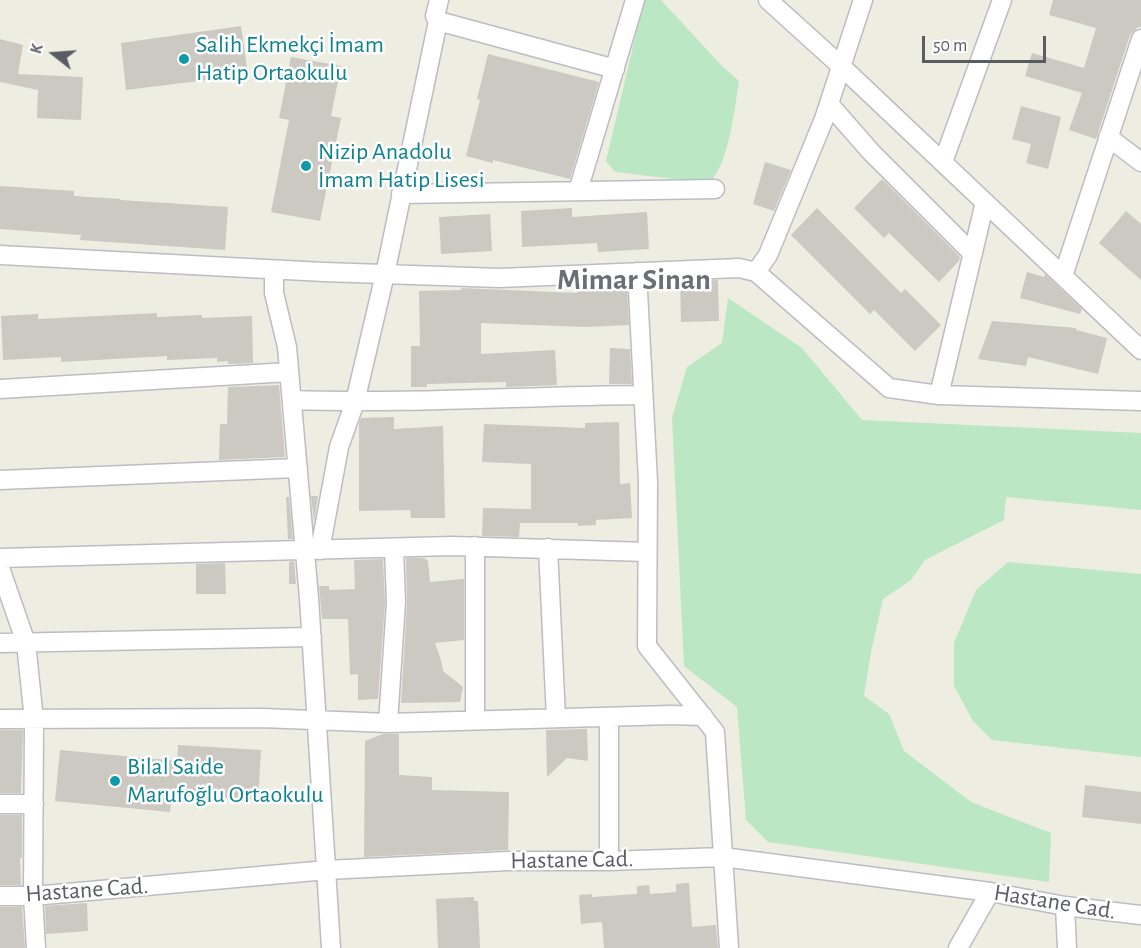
<!DOCTYPE html>
<html>
<head>
<meta charset="utf-8">
<style>
  body { margin:0 }
  #map { position:relative; width:1141px; height:948px; overflow:hidden; background:#eeede1; font-family:"Alegreya Sans",sans-serif }
  canvas { display:block }
  .north { position:absolute; left:24px; top:24px; width:60px; height:60px; -webkit-text-stroke:4px #fff; paint-order:stroke; rotate:287deg; font-size:16px; font-weight:700; line-height:24px; text-align:center; color:#5a5c63 }
  .north::after { content:''; display:block; margin:auto; width:21px; height:27px; background:#5a5c63; clip-path:polygon(50% 0,100% 100%,50% 72%,0 100%) }
  .scale { position:absolute; left:922px; top:36px; width:124px; height:27px; box-sizing:border-box; border:3px solid #5a5c63; border-top:0; padding-left:8px; font-size:18px; line-height:21px; white-space:nowrap; color:#5a5c63; -webkit-text-stroke:4px #fff; paint-order:stroke }
</style>
</head>
<body>
<div id="map">
<canvas width="1141" height="948"></canvas>
<div class="north">K</div>
<div class="scale">50 m</div>
</div>
<script>
const ctx = document.querySelector('canvas').getContext('2d');
ctx.lineJoin = 'round';
function fillPath(path, color) {
  ctx.fillStyle = color;
  ctx.fill(path, 'evenodd');
}
function stroke(path, color, width, dash) {
  ctx.strokeStyle = color;
  ctx.lineWidth = width;
  ctx.lineCap = dash ? 'butt' : 'round';
  ctx.setLineDash(dash || []);
  ctx.stroke(path);
}
function write(font, color, halo, rows, align = 'center') {
  ctx.font = font + ' "Alegreya Sans",sans-serif';
  ctx.lineWidth = 5;
  ctx.setLineDash([]);
  ctx.textBaseline = 'middle';
  ctx.strokeStyle = halo;
  ctx.fillStyle = color;
  for (const [text, x, y, turn = 0] of rows) {
    ctx.save();
    ctx.translate(x, y);
    ctx.rotate((+turn || 0) * Math.PI / 180);
    ctx.textAlign = isNaN(turn) ? turn : align;
    if (halo) ctx.strokeText(text, 0, 0);
    ctx.fillText(text, 0, 0);
    ctx.restore();
  }
}
fillPath(new Path2D(`
  M644,0H661L722,66L739,81C735,108 728,166 709,183L615,172L606,161Z
  M728,298L802,348L862,420L1141,433V510L1006,497L1004,520L925,560L911,580L883,599L871,652L864,696L889,714L904,751L971,802L1051,833L1049,882L768,842L746,820L737,707L684,666L672,418L687,367L722,343Z
  M1008,562L1141,574V757L992,740L973,721L954,686V643L976,590Z`), '#bce7c4');
fillPath(new Path2D(`
  M1053,0H1141V27H1138L1130,35L1096,139L1069,130L1082,93L1025,76L1032,53L1084,68L1096,28L1049,15Z
  M241,26L248,75L126,90L121,43Z
  M0,39L23,45L18,74L83,77L81,120L37,118L38,90L0,82Z
  M488,54L599,82L570,179L493,160V163L466,156L480,100L477,99Z
  M291,57L341,66L331,116L341,118L320,221L271,212L289,120L279,118Z
  M1021,106L1061,117L1048,169L1026,163L1031,144L1012,139Z
  M765,162L791,170L774,211L753,204Z
  M882,179L960,257L959,261L939,282L889,233L884,238L854,208Z
  M0,186L74,191V196L121,199L120,200L228,207L225,250L80,240L81,235L0,229Z
  M572,208V217L647,212L649,249L598,252L597,243L522,247L521,211Z
  M817,208L901,293L905,289L941,325L915,351L874,310L870,314L791,235Z
  M1126,211L1141,224V280L1099,243Z
  M490,214L492,251L441,254L439,217Z
  M1027,272L1044,277L1045,274L1082,309L1080,314L1020,298Z
  M718,280L719,321L681,322L680,282Z
  M461,288L577,293V291L627,288L629,325L587,327L481,323V354L555,350L557,385L506,387V382L427,384V387H411V346H420L419,291L461,290Z
  M157,313V317L202,315V318L252,316L253,363L228,364V361L217,362V358L167,360V356L61,362V357L3,360L1,316L38,314V319Z
  M992,321L1076,328V330L1107,338L1098,374L1028,357L1026,366L978,359Z
  M610,348L630,349L632,384H609Z
  M279,385L285,457L219,460L220,424H227L228,387Z
  M394,417V429L443,426L445,518H411L410,510L359,511V423L361,418Z
  M619,422L620,484L630,483L632,518L596,520V525L578,526V523H520L519,537L482,536L483,508L531,509V464L482,462L484,424L585,428V423Z
  M311,496H318L314,522Z
  M286,497H289L293,539H288Z
  M406,558H424L428,561L430,582L464,579V640L435,643L441,660L443,671L463,687L460,702L401,703L407,603Z
  M383,559L385,602L378,699L358,700V674L350,675L348,619H322L319,586H329V590L355,589L354,560Z
  M294,561L296,584H289V562Z
  M225,563L226,594H196V564Z
  M587,729L588,761L567,758L547,777L546,730Z
  M0,730H23L21,793H0Z
  M383,734H399V775L432,777V790L509,792L508,850L364,857L365,741Z
  M178,745L261,750L258,800L172,794L170,812L55,801L60,750L177,761Z
  M1085,785L1141,792V824L1082,817Z
  M0,815H22V858H20L21,885H0Z
  M689,883L692,927L716,925L718,948H604L602,922L581,924L579,895L592,894V897L637,894V886L649,885L650,894L676,892V884Z
  M474,897V901H478L480,948H438L436,899Z
  M87,903L88,931L46,934L45,906Z
  M0,907H22L25,948H0Z`), '#cbc9c1');
const minor = new Path2D(`
  M768,0L842,67L1141,350
  M438,21L615,69
  M829,104L871,152L973,254
  M1108,137L1141,162
  M943,162L1002,0
  M578,191L635,0
  M401,194L715,189
  M0,255L324,272L500,278L739,268L756,272L889,388L939,395L1141,401
  M274,270V293L287,347L309,598L331,948
  M637,272L648,482L647,646L715,732L729,948
  M756,272L768,255L824,119L863,0
  M1063,276L1141,39
  M0,389L289,372
  M939,395L985,202
  M292,400C408,404 525,396 642,395
  M0,480L298,468
  M475,546V720
  M548,548L556,718
  M320,550L339,447L355,402L385,274L438,21L435,16L439,0
  M0,558L452,546L647,552
  M0,568L26,643L34,720L33,896L36,948
  M0,643L312,637
  M609,717V861
  M0,719L262,718L388,723L671,715L703,716
  M388,723L396,602L394,548
  M0,804H34
  M0,896H33L327,870L508,861H609L723,857L990,892L1065,906L1141,915
  M1065,906L1067,948
  M958,948L990,892`);
stroke(minor, '#bcbdc4', 21);
stroke(minor, '#fff', 18);
for (const [x, y, r, color] of [
  [184,59,6,"#0f9aa8"],
  [306,166,6,"#0f9aa8"],
  [115,781,6,"#0f9aa8"]
]) {
  const dot = new Path2D();
  dot.arc(x, y, r, 0, 2 * Math.PI);
  ctx.fillStyle = color;
  ctx.fill(dot);
  stroke(dot, '#fff', 2);
}
write('24px', '#0d838f', '#fff', [
  ["Salih Ekmekçi İmam",196,45],
  ["Hatip Ortaokulu",196,73],
  ["Nizip Anadolu",318,152],
  ["İmam Hatip Lisesi",318,180],
  ["Bilal Saide",127,767],
  ["Marufoğlu Ortaokulu",127,795]
], 'left');
write('24px', '#5a5c63', '#fff', [
  ["Hastane Cad.",572,860,-1],
  ["Hastane Cad.",87,890,-4],
  ["Hastane Cad.",1055,902,9]
]);
write('bold 30px', '#6b6e75', '#fff', [
  ["Mimar Sinan",634,280]
]);
</script>
</body>
</html>
